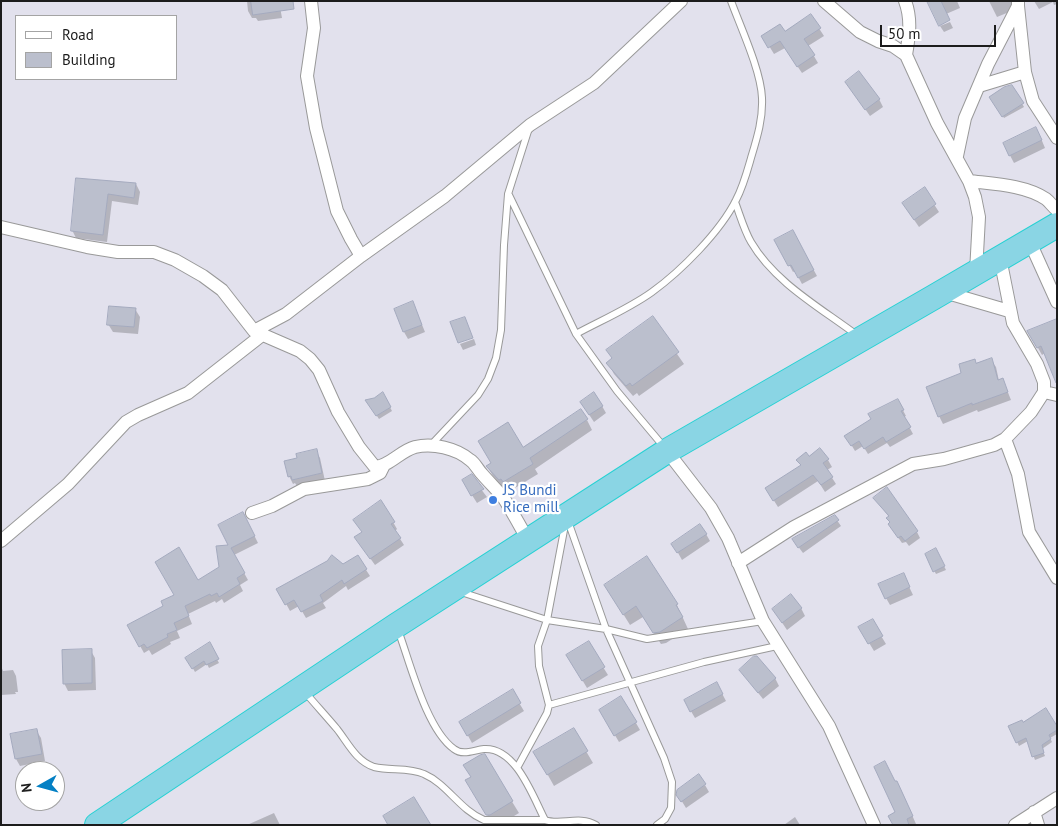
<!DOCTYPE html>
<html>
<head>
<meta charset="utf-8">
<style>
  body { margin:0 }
  #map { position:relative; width:1058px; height:826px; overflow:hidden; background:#e2e1ed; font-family:"PT Sans",sans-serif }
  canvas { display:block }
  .frame { position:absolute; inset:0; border:2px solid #1c1c1c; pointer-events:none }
  .legend { position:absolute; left:15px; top:15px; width:162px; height:65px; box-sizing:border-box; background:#fff; border:1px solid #a4a4a4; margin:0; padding:6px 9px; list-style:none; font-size:15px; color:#1c1c1c }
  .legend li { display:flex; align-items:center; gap:10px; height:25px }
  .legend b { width:25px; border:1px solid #a4a4a4 }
  .north { position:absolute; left:15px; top:761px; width:50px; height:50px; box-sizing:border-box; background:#fff; border:1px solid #a4a4a4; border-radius:50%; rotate:263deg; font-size:14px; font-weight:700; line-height:20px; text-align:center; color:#1c1c1c }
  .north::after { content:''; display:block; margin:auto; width:18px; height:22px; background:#0480c4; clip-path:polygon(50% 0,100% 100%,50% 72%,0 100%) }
  .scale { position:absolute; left:880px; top:25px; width:116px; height:22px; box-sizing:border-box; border:2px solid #1c1c1c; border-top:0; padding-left:6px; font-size:15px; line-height:18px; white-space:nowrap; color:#1c1c1c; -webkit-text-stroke:4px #fff; paint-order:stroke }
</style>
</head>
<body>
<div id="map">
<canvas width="1058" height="826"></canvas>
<div class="frame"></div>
<ul class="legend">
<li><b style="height:6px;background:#fff"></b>Road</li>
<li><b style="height:14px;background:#bbbfcd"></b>Building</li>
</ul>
<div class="north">N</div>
<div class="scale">50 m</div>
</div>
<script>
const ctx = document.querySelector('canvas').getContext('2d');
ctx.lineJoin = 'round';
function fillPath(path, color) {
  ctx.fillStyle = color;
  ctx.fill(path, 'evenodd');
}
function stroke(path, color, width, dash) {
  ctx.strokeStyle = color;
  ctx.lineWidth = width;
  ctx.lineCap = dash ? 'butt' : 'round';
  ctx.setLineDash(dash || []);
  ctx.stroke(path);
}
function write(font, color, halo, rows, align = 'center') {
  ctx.font = font + ' "PT Sans",sans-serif';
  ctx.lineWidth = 4.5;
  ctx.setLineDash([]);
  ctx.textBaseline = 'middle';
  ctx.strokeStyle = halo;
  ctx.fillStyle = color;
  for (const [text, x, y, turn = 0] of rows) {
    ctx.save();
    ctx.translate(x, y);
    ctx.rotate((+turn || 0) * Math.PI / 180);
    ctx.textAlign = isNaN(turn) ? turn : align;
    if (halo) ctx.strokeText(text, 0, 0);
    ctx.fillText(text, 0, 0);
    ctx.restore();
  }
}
fillPath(new Path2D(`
  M247,1H279L282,18L258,21L256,18H252L248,11Z
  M928,1H957L960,8L946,14Z
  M989,1H1015L1014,10L997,17Z
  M1034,1H1057V4L1054,5L1053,2L1039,9Z
  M811,16L824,36L808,46L818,63L802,73L785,48L774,54L763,36L784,33Z
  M950,22L953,28L944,32L940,26Z
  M851,89L879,99L883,107L870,116Z
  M991,97L1020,100L1024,107L1004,118Z
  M1040,136L1045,148L1014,163L1004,144Z
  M77,179L136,184L140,192L138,205L112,201L107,242L76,238L72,230Z
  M924,189L939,212L919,227L908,211Z
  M793,232L817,276L802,284L795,271L793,272L776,240Z
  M135,309L140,317L138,334L113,332L108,324Z
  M416,310L425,332L408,339L404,332Z
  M652,318L684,364L639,396L637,393L633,396L614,374L608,363Z
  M1057,321L1045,353L1042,355L1029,332Z
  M474,339L476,345L463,350L460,344Z
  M991,360L996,367L999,381L1003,380L1011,400L978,412L977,410L943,424L939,416L963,374Z
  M383,394L392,411L379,419L367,401L374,399Z
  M898,401L906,416L904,417L913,434L890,447L887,443L868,454L863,446L855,451L846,436L873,420Z
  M602,406L606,413L594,422L586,410Z
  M587,420L592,430L535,469L538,474L510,491L508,488L505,490L493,476L487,466Z
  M316,451L320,458L325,481L297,486L295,483L293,484L289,476L299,459Z
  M809,458L828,460L832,467L827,470L836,484L825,492L818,481L778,507L771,496L802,466L798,460Z
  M471,476L487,497L477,503L463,481Z
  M381,501L397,529L395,531L404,545L375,565L360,544Z
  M879,504L917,532L920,538L909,546L906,542L902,543L893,530L889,517Z
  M834,516L841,526L803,553L797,545Z
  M247,521L258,543L234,555L248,580L240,585L243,591L224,603L222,599L216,603L215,601L188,614L192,624L177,631L180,638L170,642L171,644L152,655L149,650L144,653L129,626L165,606L198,582L220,568L230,546Z
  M706,534L710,541L682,560L677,551Z
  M936,550L946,570L936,574L926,555Z
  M357,556L370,576L348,590L346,586L323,603L326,608L306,618L299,606L290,611L278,589L328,562L343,566Z
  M646,558L677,605L688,629L666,643L661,644L643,617L630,625L612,596Z
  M903,574L913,595L890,605L886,598Z
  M801,608L805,616L787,630L773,609Z
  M872,621L886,644L874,651L860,628Z
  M588,643L608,675L587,688L568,656Z
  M209,644L219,663L209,668L207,664L195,672L187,658Z
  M91,651L95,658L96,690L68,691L64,683Z
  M1,666L3,671L13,670L16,676L18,692H15L16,694L1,695Z
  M740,670L775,678L779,686L763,699Z
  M717,684L726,701L695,718L685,701Z
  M512,691L524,711L472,743L461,723Z
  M621,697L640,730L619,742L600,710Z
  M1023,724L1057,728V734L1050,738L1052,742L1042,749L1045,756L1035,760L1028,741L1019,746L1010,727Z
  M573,729L593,763L554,786L535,752Z
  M36,730L41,738L45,761L20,766L16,759Z
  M484,756L519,813L499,825H493L467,781L472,778Z
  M895,783L901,790L916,824L894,825L897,813Z
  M705,785L709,792L686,808L678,795Z
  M274,813L280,825H247Z
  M795,817L800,825H784Z`), '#0003');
const building = new Path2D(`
  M251,1H293L294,9L253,15Z
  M927,1H941L950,20L939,26Z
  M811,14L821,28L804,39L815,55L797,67L780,41L768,48L761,36L780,24L785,31Z
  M859,71L880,99L865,110L845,82Z
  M1012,85L1024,103L1002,117L989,97L1004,87Z
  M1036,127L1042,140L1009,156L1003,143Z
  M76,178L136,183L134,198L108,194L103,235L71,231Z
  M925,187L936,204L914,220L902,203Z
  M793,230L814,270L798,278L791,265L788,266L774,240Z
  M413,301L422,325L403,332L394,309Z
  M109,306L136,308L134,327L107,325Z
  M653,316L679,352L632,386L630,383L626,386L606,363L612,358L606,350Z
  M465,317L473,338L458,343L450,322Z
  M1057,319V383H1056L1041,346L1037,348L1027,331Z
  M992,358L998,380L1003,378L1008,392L972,405V403L938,417L926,387L961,373L959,364L975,359L976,363Z
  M383,392L391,407L376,416L365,400L374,398Z
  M594,392L603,406L589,415L580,402Z
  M898,399L904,410L901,411L911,427L886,442L883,437L864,449L859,441L851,446L844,436L871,419L868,414Z
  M581,409L588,419L530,458L533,464L503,482L501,479L499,480L486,466L491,463L478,441L508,422L523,447Z
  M820,448L829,459L823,463L833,477L821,485L813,475L773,501L765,488L801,465L796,460L806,452L809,456Z
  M317,449L322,473L292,480L291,476L288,477L284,461L297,458L296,454Z
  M472,474L484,489L471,496L462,480Z
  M887,487L918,531L905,541L901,536L898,538L888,524L890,522L886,518L889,516L873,498Z
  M381,500L395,522L391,524L401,538L370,559L354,537L362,532L353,520Z
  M243,512L255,536L231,548L245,573L237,578L240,584L219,597L217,593L211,596L210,594L185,606L189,616L174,623L177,630L167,634L168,637L147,648L144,644L139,647L127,625L163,606L161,601L174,595L155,562L179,547L198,580L219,567L216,546L228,545L218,525Z
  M835,515L839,520L798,548L792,539Z
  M700,524L707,534L677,553L671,544Z
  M936,548L945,566L933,572L925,554Z
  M332,555L343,564L358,555L367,569L344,584L342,580L320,595L323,601L301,612L294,600L285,605L276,589L327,561Z
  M647,556L678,604L676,605L683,617L660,632L653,633L636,606L623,615L604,585Z
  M904,573L910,587L885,599L878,584Z
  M791,594L802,608L782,623L772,609Z
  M873,619L883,636L868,644L858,627Z
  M589,641L605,667L582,681L566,655Z
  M210,642L219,659L206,665L204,661L192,669L185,658Z
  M92,649V683L63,684L62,650Z
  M754,656H757L776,678L758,693L739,670Z
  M717,682L723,694L690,712L684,700Z
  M513,689L521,703L467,736L459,722Z
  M621,696L637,722L614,736L599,710Z
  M1046,708L1057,726V730L1049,735L1051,739L1042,745L1044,753L1032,757L1026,738L1016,743L1008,726L1022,720L1023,722Z
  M574,728L588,751L547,775L533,752Z
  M37,729L42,754L15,759L10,734Z
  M485,754L513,801L490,815H486L465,780L471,777L463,765L480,755Z
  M885,761L895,781H897L913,816L907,819L909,825H893L888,816L895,812L874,767Z
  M699,774L706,784L681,802L676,795L677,790Z
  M414,797L431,825H388L383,816Z`);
fillPath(building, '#bbbfcd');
stroke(building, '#a4aabe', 1);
const lane = new Path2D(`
  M509,195L576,334L617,391L664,447
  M735,202C740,215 744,230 751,242C775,283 821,308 858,336
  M576,334C600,321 630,308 652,292C681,271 720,232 736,200C743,187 747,172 751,158C757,138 763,119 762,98C761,71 741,28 731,1
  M430,446L478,395L488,379L496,358L501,330L504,245L508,194L529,128
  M568,521L606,629L664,758L672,782L671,808L665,819L657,825
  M461,592L547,620L606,629L647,639L763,621
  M398,630C410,662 426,729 454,749C463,756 474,750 484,749C516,747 533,797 545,820C560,826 579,815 596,825
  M304,691C315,704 326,716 337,729C348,743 356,761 374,767C390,771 409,767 424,774C447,784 460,810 484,820H545
  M549,705L704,662L777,646
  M517,768L547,713L549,705L539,666L538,646L547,620L565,525`);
const street = new Path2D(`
  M311,1L314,28L307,76L316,128L337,211L351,239L361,256
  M824,1L860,32L878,41L893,46L906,55L937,123L969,181L975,197L979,217L976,272
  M905,1C912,19 909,37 906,55
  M1018,6L1025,72L1033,101L1057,138
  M979,86L1025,72
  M957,156L965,118L988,64L1018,6V1
  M969,181C994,184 1025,185 1046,199C1050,202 1053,207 1057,210
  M1,227L87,247L118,252H154L175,260L203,276L222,290L254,331L300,351L310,359L319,370L338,412L359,447L375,467C390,466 400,451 415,447C433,443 456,448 470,460C475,463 478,470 482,474C489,482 496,489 503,497C512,511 520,526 528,540
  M1029,240L1057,302
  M944,292L1009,311
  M254,331L286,314L361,256L445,196L530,125L594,83L681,1
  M1044,392L1057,395
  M1005,439L1018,474L1029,532L1057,578
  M667,451L711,508L728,538L763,621L829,726L874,825
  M252,513L272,506L304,489L368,479L380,473L384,465
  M1,541L68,484L126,422L138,415L188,393L262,335
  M738,563L794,527L913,464L944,459L994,445L1005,439L1031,412L1044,392V382L1037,364L1013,323L1000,258
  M1034,812L1038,825
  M1015,825L1057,798`);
const highway = new Path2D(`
  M97,825L397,625L667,451L934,297L1057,225`);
stroke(lane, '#999', 8);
stroke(street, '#999', 14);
stroke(highway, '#27d1d3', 26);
stroke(lane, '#fff', 6);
stroke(street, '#fff', 12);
stroke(highway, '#8ad5e4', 24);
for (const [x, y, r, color] of [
  [493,500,5,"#3f7fe0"]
]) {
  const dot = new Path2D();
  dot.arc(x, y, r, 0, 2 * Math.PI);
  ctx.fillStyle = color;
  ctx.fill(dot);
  stroke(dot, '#fff', 2);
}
write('15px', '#366cbe', '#fff', [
  ["JS Bundi",503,491],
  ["Rice mill",503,508]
], 'left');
</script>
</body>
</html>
